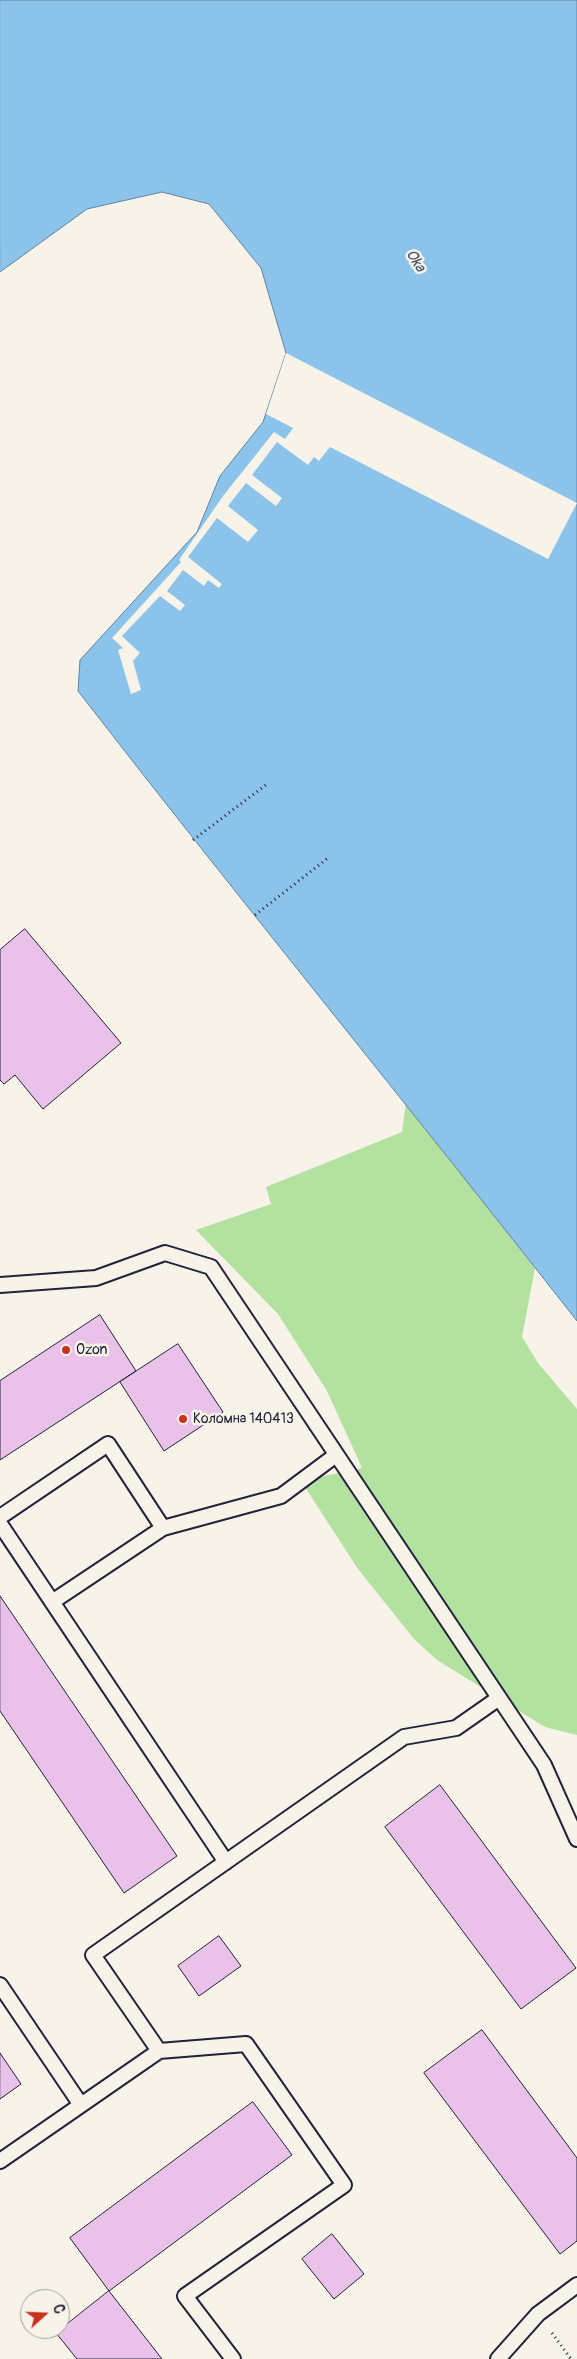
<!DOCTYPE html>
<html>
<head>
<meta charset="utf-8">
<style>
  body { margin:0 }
  #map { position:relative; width:577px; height:2359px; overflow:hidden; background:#f7f3e8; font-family:Pangolin,sans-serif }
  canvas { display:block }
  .north { position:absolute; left:20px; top:2289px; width:50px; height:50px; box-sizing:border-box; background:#f7f3e8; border:1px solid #a29fa3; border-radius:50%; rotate:70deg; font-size:14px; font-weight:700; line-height:20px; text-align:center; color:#22223b }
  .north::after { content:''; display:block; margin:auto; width:18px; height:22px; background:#c8321e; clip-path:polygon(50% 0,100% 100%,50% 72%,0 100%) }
</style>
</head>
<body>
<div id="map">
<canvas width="577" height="2359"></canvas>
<div class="north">С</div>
</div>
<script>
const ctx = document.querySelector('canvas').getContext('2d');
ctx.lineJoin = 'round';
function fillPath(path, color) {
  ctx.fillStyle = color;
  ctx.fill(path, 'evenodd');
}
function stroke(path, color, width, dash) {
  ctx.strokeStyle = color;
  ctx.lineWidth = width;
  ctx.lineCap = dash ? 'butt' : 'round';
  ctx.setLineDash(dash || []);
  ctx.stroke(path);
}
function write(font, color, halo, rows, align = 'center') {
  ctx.font = font + ' Pangolin,sans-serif';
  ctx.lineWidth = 5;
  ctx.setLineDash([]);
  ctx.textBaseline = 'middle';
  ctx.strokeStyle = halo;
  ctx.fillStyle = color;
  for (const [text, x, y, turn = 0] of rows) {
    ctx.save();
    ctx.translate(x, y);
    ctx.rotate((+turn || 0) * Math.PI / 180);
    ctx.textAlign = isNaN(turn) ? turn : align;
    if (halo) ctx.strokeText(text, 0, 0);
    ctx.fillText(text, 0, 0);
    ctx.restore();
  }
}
fillPath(new Path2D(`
  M406,1103L535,1268L522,1337L538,1363L577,1409V1735L545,1727L437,1660L414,1639L358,1569L301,1481L362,1468L327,1391L278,1314L196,1230L271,1204L266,1187L402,1132Z`), '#b3e19f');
const water = new Path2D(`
  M0,0H577V1321C412,1110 242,903 78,691L80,660L197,532L220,476L263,422L286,353L261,268L209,204L162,192L87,209L0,272Z`);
fillPath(water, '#8cc3ea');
stroke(water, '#6283a4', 1);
fillPath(new Path2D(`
  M286,353L577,503L548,559L330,447L319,461L314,457L308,465L277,442L252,475L282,498L276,506L246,483L228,506L258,530L248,542L217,518L188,557L222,584L219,588L208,580L204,586L183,570L167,591L185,605L180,611L160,596L122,636L140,653L133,661L141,690L131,694L118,650L123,648L112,638L181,562L179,560L223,496L274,432L285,439L293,428L266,414Z`), '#f7f3e8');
const building = new Path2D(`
  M25,929L121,1043L43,1109L15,1075L4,1084L0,1080V950Z
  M100,1315L136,1371L0,1460V1381Z
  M178,1344L223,1412L164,1451L120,1382Z
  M0,1596L177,1856L124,1893L0,1711Z
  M440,1785L576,1968L521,2009L385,1827Z
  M219,1936L241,1966L199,1996L178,1966Z
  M482,2030L577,2158V2241L560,2254L424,2073Z
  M0,2053L21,2084L0,2099Z
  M253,2102L292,2155L109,2291L70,2238Z
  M332,2234L364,2274L334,2299L302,2259Z
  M109,2291L162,2359H77L56,2333Z`);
fillPath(building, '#e9c1e9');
stroke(building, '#22223b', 1);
const service = new Path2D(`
  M0,1285L96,1278L165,1253L211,1267L544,1765L577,1839
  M0,1517L108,1444L163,1528
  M0,1524L226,1862
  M52,1602L163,1528L281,1496L336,1455
  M0,1985L81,2105L0,2161
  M81,2105L159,2051
  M233,2359L185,2296L344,2185L246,2044L159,2051L93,1955L404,1737L456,1728L499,1698
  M498,2359L538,2314L577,2285`);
stroke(service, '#22223b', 18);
stroke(new Path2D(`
  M193,840L266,785
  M255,915L328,858
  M552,2333L571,2359`), '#22223b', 3, [1, 4]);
stroke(service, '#f7f3e8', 14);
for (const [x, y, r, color] of [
  [66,1350,5,"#c8321e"],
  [183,1419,5,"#c8321e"]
]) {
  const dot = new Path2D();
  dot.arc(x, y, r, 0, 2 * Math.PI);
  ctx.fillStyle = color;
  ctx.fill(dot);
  stroke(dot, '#f7f3e8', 2);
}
write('14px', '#22223b', '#f7f3e8', [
  ["Ozon",76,1350],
  ["Коломна 140413",193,1419]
], 'left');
write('italic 15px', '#425270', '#f7f3e8', [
  ["Oka",415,261,58]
]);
</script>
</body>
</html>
